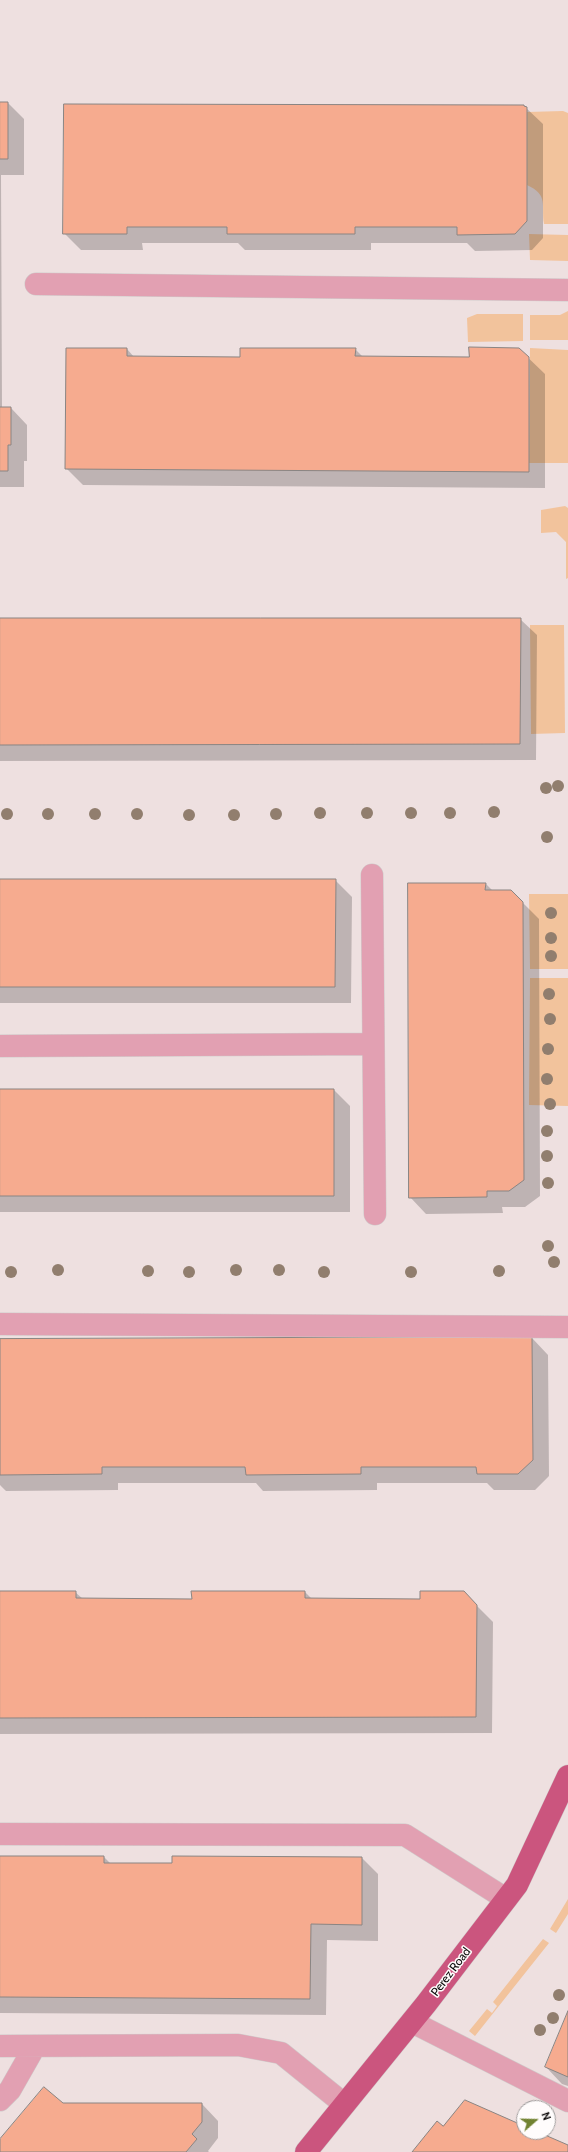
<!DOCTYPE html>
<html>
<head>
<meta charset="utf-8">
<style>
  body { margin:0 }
  #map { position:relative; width:568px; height:2152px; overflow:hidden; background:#f4eeee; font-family:Cabin,sans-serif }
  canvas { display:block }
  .north { position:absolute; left:516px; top:2100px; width:40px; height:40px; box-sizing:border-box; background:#fffcfc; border:1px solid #9f9c9c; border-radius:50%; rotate:70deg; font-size:11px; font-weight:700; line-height:16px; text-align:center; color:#0e0c0c }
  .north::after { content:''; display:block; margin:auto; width:14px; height:18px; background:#718231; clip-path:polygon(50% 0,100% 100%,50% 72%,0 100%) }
</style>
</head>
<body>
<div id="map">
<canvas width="568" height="2152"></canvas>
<div class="north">N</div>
</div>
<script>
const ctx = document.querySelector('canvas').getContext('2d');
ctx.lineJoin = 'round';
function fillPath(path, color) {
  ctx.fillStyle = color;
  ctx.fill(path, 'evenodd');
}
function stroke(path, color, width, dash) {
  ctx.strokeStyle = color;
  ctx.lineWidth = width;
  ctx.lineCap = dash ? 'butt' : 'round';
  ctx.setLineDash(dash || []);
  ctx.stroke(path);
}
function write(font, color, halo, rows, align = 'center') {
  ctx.font = font + ' Cabin,sans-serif';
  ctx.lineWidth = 3;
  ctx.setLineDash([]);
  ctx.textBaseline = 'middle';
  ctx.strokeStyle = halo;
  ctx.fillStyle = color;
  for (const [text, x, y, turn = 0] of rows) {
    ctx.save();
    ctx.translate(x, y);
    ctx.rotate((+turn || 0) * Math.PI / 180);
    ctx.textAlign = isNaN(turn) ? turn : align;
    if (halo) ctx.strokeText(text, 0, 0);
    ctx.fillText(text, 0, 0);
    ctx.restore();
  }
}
fillPath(new Path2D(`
  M0,0H568V2152H0ZM524,2108H548V2132H524Z`), '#eee0e0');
fillPath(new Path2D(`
  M563,111L568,113V224H544C541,205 549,195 527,185V112Z
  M529,234L568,235V261L530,260Z
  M568,311V340H530V315H560Z
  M477,314H523V341L468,342L467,318Z
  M530,348L568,350V463H529Z
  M565,506L568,508V578L566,579V542L556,532L541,533V510Z
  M530,625H564L565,733L531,734Z
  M529,894H568V969H530Z
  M530,978H568V1106L529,1105Z
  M568,1899V1914L556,1933L550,1929Z
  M543,1939L549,1943L475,2036L469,2031L487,2009L492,2013L497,2006L493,2002Z`), '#f2c39c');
fillPath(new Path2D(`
  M0,103H8L24,119V175H1L2,408H11L27,425V461H24V487H0Z
  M65,105L524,106L543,124V238L532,250L475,251L467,243H371V250H245L238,243H142L143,250H81L64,233Z
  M127,349L134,357L241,358L355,349L363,357L470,358L519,349L545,374V488L83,485L66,468Z
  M0,619H520L537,635L536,760L0,761Z
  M0,880H335L352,897L351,1003H0Z
  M486,884L493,891L523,903L539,919L540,1196L525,1207H502L503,1213L426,1214L410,1197Z
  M0,1090H334L350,1106V1212H0Z
  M532,1338L548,1355L549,1476L535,1490H494L487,1483H377V1490L263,1491L256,1483H118V1490L6,1491L0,1485V1340Z
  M0,1592H75L83,1599L193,1600L305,1592L312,1599L421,1600L463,1592L493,1622L492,1733L0,1734Z
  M0,1857H104L111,1864H173V1857L362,1858L378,1874V1941L327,1940L326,2015L0,2013Z
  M568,2014V2086L562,2084L546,2067Z
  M63,2104H202L218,2121V2138L208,2151L209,2152H0V2141Z`), '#0003');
const building = new Path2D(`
  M0,102H8V159H0Z
  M64,104L524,105V106L527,107V221L515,234L457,235V227H355V234H227V227H127V234H63Z
  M469,347L519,348L529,357V472L65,469L66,348H127V356L240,357V348H356L355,356L469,357Z
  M0,407H11V445H8V471H0Z
  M0,618H521L520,744L0,745Z
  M0,879H336L335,987H0Z
  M408,883H486L485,890H511L523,902L524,1180L509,1191H487V1197L409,1198Z
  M0,1089H334V1196H0Z
  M532,1337L533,1460L518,1474H477L476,1467H361V1474L246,1475L245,1467H102V1474L0,1475V1339Z
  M0,1591H76V1598L192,1599L191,1591H305V1598L420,1599V1591H464L477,1605L476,1717L0,1718Z
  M0,1856H104V1863H172V1856L362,1857V1925L311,1924L310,1999L0,1997Z
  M568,2011V2077L545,2067Z
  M44,2087L63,2103H202V2122L192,2134L197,2139L186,2152H0V2139Z
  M465,2100L524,2126V2132H538L568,2145V2152H412L437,2121L443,2126Z`);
fillPath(building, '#f6ab8f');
stroke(building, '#8a8583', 1);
const minor = new Path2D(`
  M36,284L568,290
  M372,875L375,1214
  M0,1046L373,1044
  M0,1324L568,1327
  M0,1834L405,1835L506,1899
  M412,2022L568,2101
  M0,2046L238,2045L281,2053L344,2104
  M0,2100L10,2090L35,2046`);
const major = new Path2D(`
  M306,2152L426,2004L517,1885L568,1776`);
stroke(minor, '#cfcaca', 23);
stroke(major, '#cfcaca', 23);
stroke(minor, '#e2a0b2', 22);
stroke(major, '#cb557e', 22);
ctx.fillStyle = '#917e6e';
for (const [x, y] of [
  [558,786],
  [546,788],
  [494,812],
  [320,813],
  [367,813],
  [411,813],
  [450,813],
  [7,814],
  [48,814],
  [95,814],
  [137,814],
  [276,814],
  [189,815],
  [234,815],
  [547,837],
  [551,913],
  [551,938],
  [551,956],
  [549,994],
  [550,1019],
  [548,1049],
  [547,1079],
  [550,1104],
  [547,1131],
  [547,1156],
  [548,1183],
  [548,1246],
  [554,1262],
  [58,1270],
  [236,1270],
  [279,1270],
  [148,1271],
  [499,1271],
  [11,1272],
  [189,1272],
  [324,1272],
  [411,1272],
  [559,1995],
  [553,2018],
  [540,2030]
]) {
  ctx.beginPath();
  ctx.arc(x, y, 6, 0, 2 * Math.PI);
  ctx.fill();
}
write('12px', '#0e0c0c', '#fffcfc', [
  ["Perez Road",451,1972,-53]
]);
</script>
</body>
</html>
